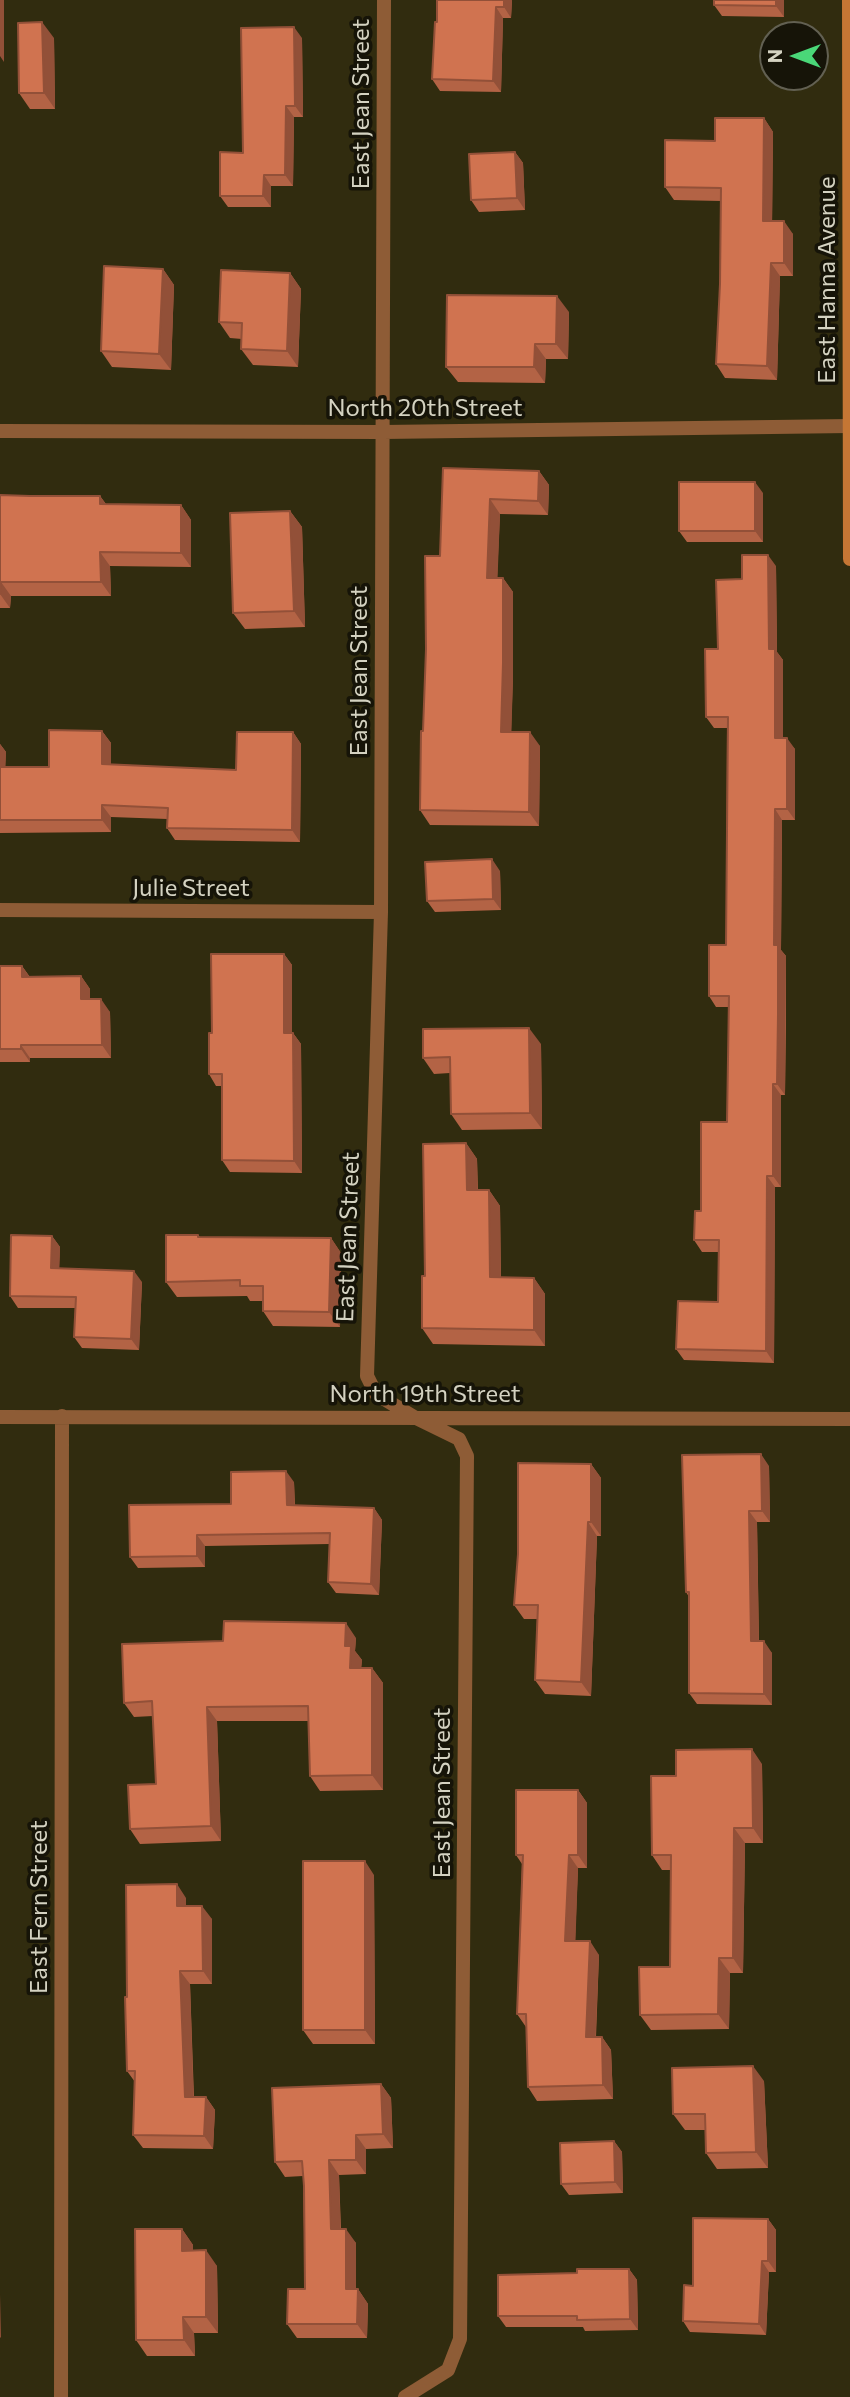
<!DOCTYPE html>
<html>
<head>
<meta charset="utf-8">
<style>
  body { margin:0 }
  #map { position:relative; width:850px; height:2397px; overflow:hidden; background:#312c0f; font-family:Commissioner,sans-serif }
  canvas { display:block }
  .north { position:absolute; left:759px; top:21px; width:70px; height:70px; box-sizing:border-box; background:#161408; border:2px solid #626052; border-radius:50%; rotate:270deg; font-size:19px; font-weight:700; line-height:28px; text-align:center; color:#d4d2c1 }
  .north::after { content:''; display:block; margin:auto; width:24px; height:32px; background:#4ad778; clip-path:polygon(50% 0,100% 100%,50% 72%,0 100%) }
</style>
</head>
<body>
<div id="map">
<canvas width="850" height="2397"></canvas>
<div class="north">N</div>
</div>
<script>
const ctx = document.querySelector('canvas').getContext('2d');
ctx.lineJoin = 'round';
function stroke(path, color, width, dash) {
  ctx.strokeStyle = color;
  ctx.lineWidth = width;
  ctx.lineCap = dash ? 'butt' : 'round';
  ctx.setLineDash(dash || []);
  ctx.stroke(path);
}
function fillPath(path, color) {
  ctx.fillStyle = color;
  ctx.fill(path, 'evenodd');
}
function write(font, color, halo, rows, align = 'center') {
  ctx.font = font + ' Commissioner,sans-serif';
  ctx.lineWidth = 7;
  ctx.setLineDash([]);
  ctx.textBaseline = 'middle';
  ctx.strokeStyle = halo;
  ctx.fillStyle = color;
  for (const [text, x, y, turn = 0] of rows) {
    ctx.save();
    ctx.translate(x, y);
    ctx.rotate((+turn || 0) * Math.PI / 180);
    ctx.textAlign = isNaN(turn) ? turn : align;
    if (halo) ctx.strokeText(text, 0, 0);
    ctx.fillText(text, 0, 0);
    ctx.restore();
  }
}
stroke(new Path2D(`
  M384,0L381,912L367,1376L376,1394L414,1417L459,1439L467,1456L460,2339L448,2370L405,2397
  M0,431L383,432L850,426
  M0,910L381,912
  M0,1417L850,1419
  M61,2397L62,1416`), '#8e5c36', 14);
stroke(new Path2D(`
  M849,0L850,559`), '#c57634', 14);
fillPath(new Path2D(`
  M512,0L511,18H503L501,92L440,91L432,79L437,22Z
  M784,0V17L722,16L714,5Z
  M54,38L55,109H30L19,93Z
  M302,38L303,117H294L293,186H271V207H228L220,196Z
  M764,118L773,132L772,221L793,234V276H780L777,380L725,378L716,364L720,284L721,201L674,200L665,187L715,141Z
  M515,152L523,163L525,210L479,212L471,200Z
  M163,269L174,285L171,370L112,367L101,351Z
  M290,273L301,289L298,367L253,365L241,349L242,339L230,338L219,322Z
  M569,312L568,359H546L545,383L458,382L446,367Z
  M443,468L539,471L549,485L548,515L500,514L497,578H503L513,592V677L511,732L540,746L539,826L430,825L420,810L423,731L440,556Z
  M763,493V542H687L679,531Z
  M0,495L30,496H100L106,504L181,505L191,520V567L110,566L111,596H11L10,608H0Z
  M290,511L302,527L305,627L245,629L233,613Z
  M776,566L777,652L783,660V738L795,749V820H782L781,950L786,956V1026L785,1095H781V1187H775L774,1363L684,1360L676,1349L718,1302L719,1252H702L694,1240L701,1211L727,1122L729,1007H716L709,996L726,945L727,728H714L706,717L718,649L742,579Z
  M102,731L111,743V764L236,770L293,732L301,744L300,842L175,840L167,828V819L111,817V832L0,833V744L6,752L5,767H49Z
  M500,871L501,910L435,912L427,901Z
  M284,954L292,965V1033H293L301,1044L302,1173L230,1172L222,1160V1086H216L209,1074L212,1033Z
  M0,966H22L30,977L81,976L90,989V999L110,1012L111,1058H30V1062H0Z
  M541,1044L542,1129L462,1130L451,1114L450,1073L434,1074L423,1058Z
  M466,1143L477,1159L478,1190H489L500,1206L501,1277L534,1278L545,1294V1346L433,1344L422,1328L425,1276Z
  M198,1235L200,1237L331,1238L341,1253L340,1327L273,1326L263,1311V1301H250L247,1296L177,1297L166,1282Z
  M52,1236L60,1247L59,1268L142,1282L139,1350L82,1348L74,1337L75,1308H18L10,1296Z
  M591,1464L601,1478V1536H597L591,1696L545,1694L535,1680L537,1619H524L514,1605Z
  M769,1466L770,1522H757L759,1641L772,1653V1705L697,1704L689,1693V1597L686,1592Z
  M294,1482L295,1505L374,1508L382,1520L379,1595L336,1593L328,1582L330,1544L205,1546V1567L138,1568L130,1557L231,1504Z
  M356,1638L355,1651L362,1660L361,1668H372L383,1683V1790L320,1791L310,1776L309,1721H217L221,1841L140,1844L130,1829L156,1784L153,1716L134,1717L124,1703Z
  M762,1764L763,1843H745L743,1973H730L729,2029L651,2030L640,2015L670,1967L671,1870H662L652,1855L676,1776Z
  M578,1790L587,1803V1868H578L575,1941L599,1955L596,2037H602L611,2050L613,2099L537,2101L528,2087L526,2027L517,2014L522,1864L516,1855Z
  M374,1875L375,2044H313L303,2030Z
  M186,1898V1906L212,1919V1984H190L194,2097H206L215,2110L213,2149L143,2148L133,2135L135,2082L127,2071V1997Z
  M764,2081L768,2168L717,2169L706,2153V2130H685L673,2114Z
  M381,2084L391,2098L393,2148L366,2149V2174L339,2175L341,2229L356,2243V2289H358L368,2304L367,2338H297L287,2324L305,2289L303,2176L285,2177L275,2162Z
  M614,2141L622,2152L623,2193L569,2195L561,2184Z
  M768,2219L776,2230V2272H769L766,2335L690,2332L683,2321L693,2286Z
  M182,2229L193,2245V2250L217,2266L218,2333H194L195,2356H147L136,2340Z
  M629,2269L637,2280L638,2330L585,2331L583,2327H506L498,2316L577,2273Z`), '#b36345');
fillPath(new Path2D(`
  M0,0H4V62L0,56Z
  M504,0H512L511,18L504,7Z
  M776,0H784V17L776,6Z
  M496,7L503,18L501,92L493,81Z
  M42,22L54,38L55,109L44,93Z
  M294,27L302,38L303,117L295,106Z
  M286,106L294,117L293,186L285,175Z
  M764,118L773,132L772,234L763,221Z
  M515,152L523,163L525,210L517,198Z
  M264,175L271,186V207L263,196Z
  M784,221L793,234V276L784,263Z
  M771,263L780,276L777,380L767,366Z
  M163,269L174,285L171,370L159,354Z
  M290,273L301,289L298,367L287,351Z
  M557,296L569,312L568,359L556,344Z
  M535,344L546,359L545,383L534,367Z
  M539,471L549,485L548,515L538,501Z
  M755,482L763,493V542L755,531Z
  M100,496L110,510L100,504Z
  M490,499L500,514L497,592L487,578Z
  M181,505L191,520V567L181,553Z
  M290,511L302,527L305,627L294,611Z
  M100,552L110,566L111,596L101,582Z
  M768,555L776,566L777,652L783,660V749L775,738L769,649Z
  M503,578L513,592V677L511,746L501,732Z
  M1,582L11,596L10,608L0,594Z
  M102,731L111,743V776L102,764Z
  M293,732L301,744L300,842L292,830Z
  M530,732L540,746L539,826L529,812Z
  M787,738L795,749V820L787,809Z
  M0,744L6,752L5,779L0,772Z
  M102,805L111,817V832L102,820Z
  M775,809L782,820L781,950L786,956L785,1095L777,1084L774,945Z
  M492,859L500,871L501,910L493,899Z
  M284,954L292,965V1044L284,1033Z
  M22,966L31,979L22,977Z
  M81,976L90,989V1012L81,999Z
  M101,999L110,1012L111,1058L102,1045Z
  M529,1028L541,1044L542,1129L530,1113Z
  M293,1033L301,1044L302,1173L294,1161Z
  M21,1045L30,1058V1062L21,1049Z
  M773,1084L781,1095V1187L773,1176Z
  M466,1143L477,1159L478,1206L467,1190Z
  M767,1176L775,1187L774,1363L766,1351Z
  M489,1190L500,1206L501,1293L490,1277Z
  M52,1236L60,1247L59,1279L51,1268Z
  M331,1238L341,1253L340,1327L329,1312Z
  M134,1271L142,1282L139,1350L131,1339Z
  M534,1278L545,1294V1346L534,1330Z
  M761,1454L769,1466L770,1522L762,1511Z
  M591,1464L601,1478V1536L591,1522Z
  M286,1471L294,1482L295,1516L287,1505Z
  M374,1508L382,1520L379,1595L371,1584Z
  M749,1511L757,1522L759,1652L751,1641Z
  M588,1522L597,1536L591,1696L581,1682Z
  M197,1535L205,1546V1567L197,1556Z
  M346,1623L356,1638L355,1651L362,1660L360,1682L350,1668L345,1646Z
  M764,1641L772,1653V1705L764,1694Z
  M372,1668L383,1683V1790L372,1775Z
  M207,1707L217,1721L221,1841L211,1826Z
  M752,1749L762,1764L763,1843L753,1828Z
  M578,1790L587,1803V1868L578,1855Z
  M734,1828L745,1843L743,1973L733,1958Z
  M569,1855L578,1868L575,1954L565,1941Z
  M365,1861L374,1875L375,2044L365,2030Z
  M177,1884L186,1898V1919L177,1906Z
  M202,1906L212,1919V1984L203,1971Z
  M590,1941L599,1955L595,2051L586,2037Z
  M719,1958L730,1973L729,2029L718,2014Z
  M180,1971L190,1984L194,2110L185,2097Z
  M602,2037L611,2050L613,2099L603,2085Z
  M753,2066L764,2081L768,2168L756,2152Z
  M381,2084L391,2098L393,2148L383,2134Z
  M206,2097L215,2110L213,2149L204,2136Z
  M356,2135L366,2149V2174L356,2160Z
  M614,2141L622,2152L623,2193L615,2182Z
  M329,2160L339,2175L341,2243L331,2229Z
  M768,2219L776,2230V2272L768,2261Z
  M182,2229L193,2245V2267L182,2251Z
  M346,2229L356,2243V2303L346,2289Z
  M206,2250L217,2266L218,2333L206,2317Z
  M762,2261L769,2272L766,2335L759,2324Z
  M629,2269L637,2280L638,2330L630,2319Z
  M358,2289L368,2304L367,2338L357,2324Z
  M0,2294L1,2338L0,2337Z
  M183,2317L194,2333L195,2356L184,2340Z`), '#925038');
const building = new Path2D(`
  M437,0H504V7H496L493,81L432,79L435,22H437Z
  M714,0H776V6L714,5Z
  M42,22L44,93H19L18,23Z
  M294,27L295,106H286L285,175H264L263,196H220V152L243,153L241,28Z
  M715,118H764L763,221H784V263H771L767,366L716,364L720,284L721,188L665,187V140L715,141Z
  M515,152L517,198L471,200L469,154Z
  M104,266L163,269L159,354L101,351Z
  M221,270L290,273L287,351L241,349L242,323L219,322Z
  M447,295L557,296L556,344H535L534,367H446Z
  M443,468L539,471L538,501L490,499L487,578H503V663L501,732H530L529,812L420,810L421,731H423L426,649L425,556H440Z
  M679,482H755V531H679Z
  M0,495L30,496H100V504L181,505V553L100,552L101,582H1L0,594Z
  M290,511L294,611L233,613L230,513Z
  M742,555H768L769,649H775V738H787V809H775L774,945H778V1015L777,1084H773V1176H767L766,1351L676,1349L678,1301L718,1302L719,1240H694L695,1211H701V1122H727L729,996H709V945H726L728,717H706L705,649H718L716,580L742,579Z
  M49,730L102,731V764L236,770L237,732H293L292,830L167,828L168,808L102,805V820H0V767H49Z
  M492,859L493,899L427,901L425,862Z
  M211,954H284V1033H293L294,1161L222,1160V1074H209V1033H212Z
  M0,966H22V977L81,976V999H101L102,1045H21V1049H0Z
  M529,1028L530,1113L451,1114L450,1057L423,1058V1029Z
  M466,1143L467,1190H489L490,1277L534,1278V1330L422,1328V1276H425L423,1144Z
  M11,1235L52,1236L51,1268L134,1271L131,1339L74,1337L76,1297L10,1296Z
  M166,1235H198V1237L331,1238L329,1312L263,1311V1286H240V1280L166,1282Z
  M761,1454L762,1511H749L751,1641H764V1694L689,1693V1592H686L682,1455Z
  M518,1463L591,1464V1522H588L581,1682L535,1680L538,1605H514L518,1554Z
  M286,1471L287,1505L374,1508L371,1584L328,1582L330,1533L197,1535V1556L130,1557L129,1505L231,1504V1472Z
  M224,1621L346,1623L345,1646H351L350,1668H372V1775L310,1776L308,1706L207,1707L211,1826L130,1829L128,1785L156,1784L152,1701L124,1703L122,1644L223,1641Z
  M752,1749L753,1828H734L733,1958H719L718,2014L640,2015L639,1967H670L671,1855H652L651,1776H676V1750Z
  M516,1790H578V1855H569L565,1941H590L586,2037H602L603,2085L528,2087L526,2014H517L523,1855H516Z
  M303,1861H365V2030H303Z
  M177,1884V1906H202L203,1971H180L185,2097H206L204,2136L133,2135L135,2071H127L125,1997H127L126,1885Z
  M753,2066L756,2152L706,2153L705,2114H673L672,2068Z
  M381,2084L383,2134L356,2135V2160H329L331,2229H346V2289H358L357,2324H287L288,2289H305L304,2186L302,2161L275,2162L272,2088Z
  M614,2141L615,2182L561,2184L560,2143Z
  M693,2218L768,2219V2261H762L759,2324L683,2321L684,2285L693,2286Z
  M135,2229H182V2251L206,2250V2317H183L184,2340H136Z
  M577,2269H629L630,2319L577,2320V2316H498V2275L577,2273Z`);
fillPath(building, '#d07350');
stroke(building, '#925038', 2);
write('24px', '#d4d2c1', '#161408', [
  ["East Jean Street",361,104,-90],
  ["East Hanna Avenue",827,280,-90],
  ["North 20th Street",425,408],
  ["East Jean Street",359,671,-90],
  ["Julie Street",191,888],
  ["East Jean Street",348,1237,-88],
  ["North 19th Street",425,1394],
  ["East Jean Street",442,1793,-90],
  ["East Fern Street",39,1907,-90]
]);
</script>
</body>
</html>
